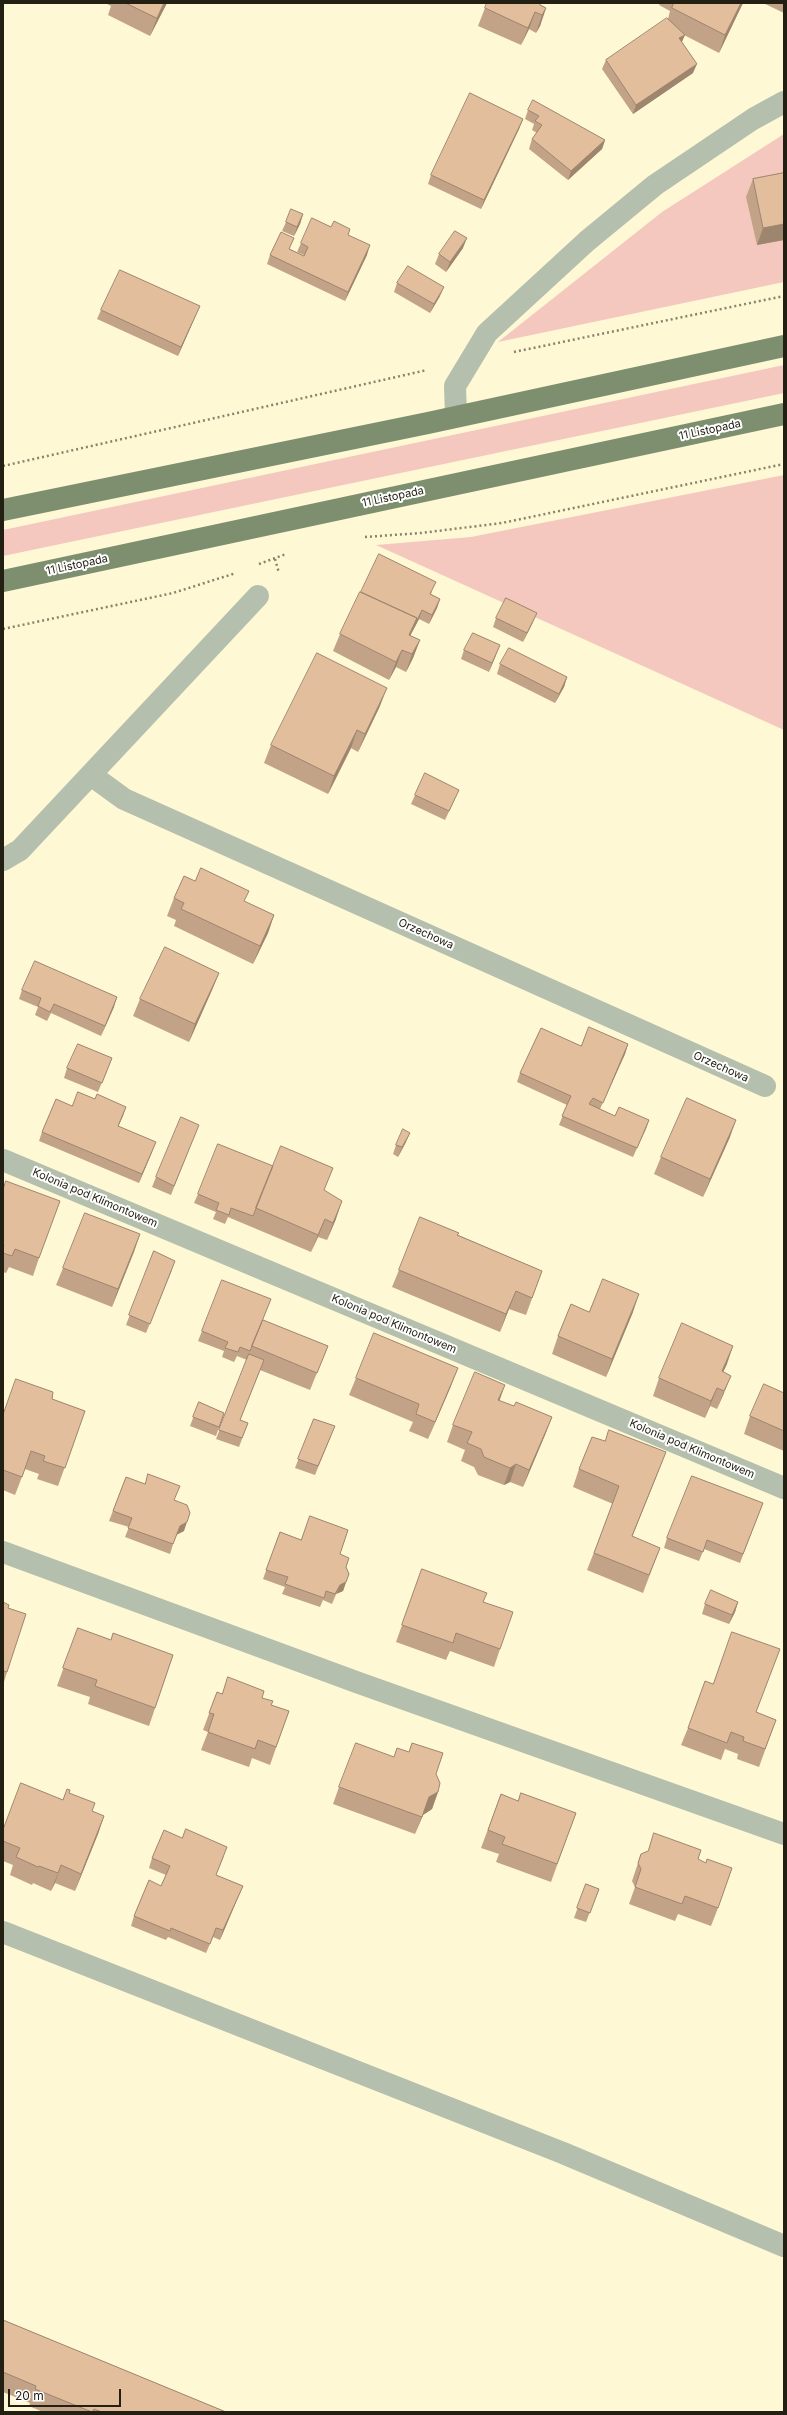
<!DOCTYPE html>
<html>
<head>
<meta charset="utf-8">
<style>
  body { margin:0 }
  #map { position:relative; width:787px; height:2415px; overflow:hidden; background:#fef8d4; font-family:Inter,sans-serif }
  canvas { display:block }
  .frame { position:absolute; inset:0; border:4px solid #232013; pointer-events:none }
  .scale { position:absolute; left:8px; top:2389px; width:113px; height:18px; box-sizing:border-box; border:2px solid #232013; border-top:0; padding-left:5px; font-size:12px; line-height:14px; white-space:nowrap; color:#232013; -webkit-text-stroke:3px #fff; paint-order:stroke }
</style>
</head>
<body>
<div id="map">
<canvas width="787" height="2415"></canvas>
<div class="frame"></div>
<div class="scale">20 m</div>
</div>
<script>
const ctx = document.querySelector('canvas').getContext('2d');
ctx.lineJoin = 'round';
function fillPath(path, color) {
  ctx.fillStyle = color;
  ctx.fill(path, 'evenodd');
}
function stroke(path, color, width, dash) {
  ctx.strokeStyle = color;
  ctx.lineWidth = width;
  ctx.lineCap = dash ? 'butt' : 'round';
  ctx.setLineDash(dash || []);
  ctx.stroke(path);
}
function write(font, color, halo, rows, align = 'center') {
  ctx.font = font + ' Inter,sans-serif';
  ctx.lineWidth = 4;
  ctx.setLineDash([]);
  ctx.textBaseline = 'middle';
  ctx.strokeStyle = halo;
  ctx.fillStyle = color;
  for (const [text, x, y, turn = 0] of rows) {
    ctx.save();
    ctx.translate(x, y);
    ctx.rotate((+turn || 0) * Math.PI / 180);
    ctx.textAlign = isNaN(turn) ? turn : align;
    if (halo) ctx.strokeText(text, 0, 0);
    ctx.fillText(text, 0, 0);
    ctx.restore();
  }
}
fillPath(new Path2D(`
  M784,134V282L498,342L662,212Z
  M784,365V393L3,556V530Z
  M784,475V730L376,545L471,537Z`), '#f4c8bf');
stroke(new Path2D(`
  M514,352L784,296
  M3,466L427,370
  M365,537L421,533L502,523L784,464
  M275,559L279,573
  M259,564L286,554
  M3,629L173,593L236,573`), '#87836c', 2.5, [2, 3]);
stroke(new Path2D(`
  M456,416L455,386L487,333L587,241L655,185L753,119L784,102
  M91,775L124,799L765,1086
  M3,860L20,850L258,596
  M3,1160L784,1488
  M3,1552L359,1683L784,1834
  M3,1932L563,2153L784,2246`), '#b4bfad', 22);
stroke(new Path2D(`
  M3,510L428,423L784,346
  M3,581L784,414`), '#7d8f6f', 22);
fillPath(new Path2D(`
  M105,3H167L150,36L108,15L111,6Z
  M660,3H743L719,53L684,35L682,42L693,73L633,114L602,69L606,60L668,19L670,11L659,5Z
  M763,3H784V13Z
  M541,5L546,8L540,26L536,33L529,29L521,45L478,26L485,8Z
  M528,110L605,140L602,149L568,180L529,149L532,139L537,133L532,130L534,124L525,119Z
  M523,119L519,129L481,209L428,184L431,175Z
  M784,173V240L757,245L746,197L753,179Z
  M303,214L300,224L294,236L282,231L286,222Z
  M331,227L350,229L348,235L367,255L345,301L267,264L270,255L290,249L304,256V255L297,252L301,243Z
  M463,248L446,272L435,264L439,254Z
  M397,283L440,296L430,313L394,292Z
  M101,310L196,315L178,356L97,319Z
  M432,591L431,594L440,599L437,608L429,624L419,619L410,636L420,640L413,658L406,672L396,667L389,680L333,651L340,634Z
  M496,618L533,622L523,642L493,627Z
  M464,650L496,655L489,672L461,659Z
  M500,664L567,677L564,687L555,703L497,674Z
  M380,706L358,752L351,748L328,794L264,763L271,745Z
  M415,795L455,799L445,820L411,804Z
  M195,881L245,902L274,915L268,933L253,964L174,926L176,920L167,916L174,898Z
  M219,973L212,990L189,1042L133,1016L140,999Z
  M22,990L114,1007L101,1036L51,1013L47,1021L35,1015L38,1007L19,999Z
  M628,1044L625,1054L600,1109L615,1116L649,1120L633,1157L559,1125L567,1105L517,1082L520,1073L581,1046Z
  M112,1058L98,1092L64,1078L67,1068Z
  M95,1099L126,1107L118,1127L152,1152L139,1183L39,1141L42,1132L72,1106Z
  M195,1134L171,1195L152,1187L156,1177Z
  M730,1137L703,1197L654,1174L661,1157Z
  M406,1142L398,1157L393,1154L396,1145Z
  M3,1190L39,1258L33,1276L9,1267L6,1273L3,1272Z
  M325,1191L336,1219L327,1240L318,1237L311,1252L228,1217L225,1224L213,1219L216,1212L194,1203L198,1194Z
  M459,1233L458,1235L542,1271L526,1315L509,1309L500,1332L392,1287L399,1270Z
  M140,1234L112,1307L56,1285L63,1268Z
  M154,1251L172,1270L146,1333L126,1325Z
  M589,1312H633L606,1377L552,1354L558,1336Z
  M263,1321L328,1346L310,1390L260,1370L240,1420L248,1423L239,1447L216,1439L247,1360L237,1356L234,1362L222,1357L224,1351L198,1341L202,1331Z
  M727,1364L723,1372L724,1393L717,1409L710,1406L705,1418L653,1396L659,1378Z
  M356,1378L451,1386L428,1439L409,1431L413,1422L349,1395Z
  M784,1393V1451L744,1434L750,1416Z
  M52,1399L85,1411L58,1486L37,1479L39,1474L25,1469L15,1495L3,1490V1415Z
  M499,1401L514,1406L552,1417L545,1435L523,1487L510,1482L504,1485L478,1475L474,1467L461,1461L465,1450L447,1442L453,1425Z
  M199,1402L224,1413L216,1436L190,1426Z
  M314,1419L331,1436L315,1475L295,1468Z
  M579,1469L659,1470L632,1537L660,1548L643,1593L587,1570L613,1504L573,1487Z
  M126,1477L174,1500L184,1531L176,1535L170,1554L125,1537L129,1527L109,1521Z
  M763,1503L740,1563L704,1549L699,1561L664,1548L667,1538Z
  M280,1532L340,1554L349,1574L343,1591L336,1594L332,1604L323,1600L320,1607L282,1594L285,1587L263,1579Z
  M422,1569L484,1602L500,1649L494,1667L450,1651L446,1660L396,1642Z
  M3,1602L8,1608L7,1672L4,1682L3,1681Z
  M738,1602L735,1612L729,1624L702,1614L705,1604Z
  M78,1628L111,1640L173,1655L149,1726L88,1704L90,1697L57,1686Z
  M217,1692L222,1694L262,1698L271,1705L289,1711L270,1765L252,1758L249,1767L201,1750L208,1732L203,1730Z
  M756,1712L776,1720L759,1767L737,1759L738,1754L725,1749L721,1760L681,1745L688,1728Z
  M412,1743L436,1774L438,1792L432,1809L423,1815L415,1834L333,1804L339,1787L394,1757L409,1752Z
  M69,1793L92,1811L104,1816L98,1834L75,1891L55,1883L51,1891L33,1883L32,1885L10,1875L13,1865L3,1861V1830L63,1800Z
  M501,1794L518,1801L576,1813L551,1882L496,1862L499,1854L481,1848Z
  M641,1854L698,1859L718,1908L711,1926L678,1914L675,1921L629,1904L635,1887L632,1881Z
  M224,1856L216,1875L243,1886L220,1940L213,1937L206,1953L168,1937L166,1940L131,1926L134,1916L161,1886L166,1875L149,1868L152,1858Z
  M586,1884L599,1889L586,1922L574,1918Z
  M3,2320L226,2412H43L29,2406L30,2403L3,2392Z`), '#c2a387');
fillPath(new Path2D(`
  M164,3H167L150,36L157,18Z
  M741,3H743L741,7L719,53L725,35Z
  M546,8L540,26L536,33L542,15Z
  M535,12L529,29L521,45L528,28Z
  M685,35L681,44L679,38Z
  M697,64L693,73L633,114L636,105Z
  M523,119L519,129L481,209L484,200Z
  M605,140L602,149L568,180L571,171Z
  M303,214L300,224L294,236L297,227Z
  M784,224V240L757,245L763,228Z
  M467,238L463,248L446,272L450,262Z
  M370,245L367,255L345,301L348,292Z
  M444,287L440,296L430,313L434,304Z
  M200,306L196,315L178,356L181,347Z
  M440,599L437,608L429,624L432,615Z
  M422,610L419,619L410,636L409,635L417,618Z
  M537,613L533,622L523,642L527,633Z
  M420,640L413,658L406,672L412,654Z
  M500,645L496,655L489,672L492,663Z
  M402,650L396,667L389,680L396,662Z
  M567,677L564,687L555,703L559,694Z
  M387,688L380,706L358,752L365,734Z
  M357,730L351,748L328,794L334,776Z
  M274,915L268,933L253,964L260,946Z
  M219,973L212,990L189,1042L195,1024Z
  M117,997L114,1007L101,1036L105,1026Z
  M628,1044L625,1054L599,1112L603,1103Z
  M126,1107L123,1116L114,1136L118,1126Z
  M649,1120L646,1129L633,1157L637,1148Z
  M736,1120L730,1137L703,1197L710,1179Z
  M410,1133L406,1142L398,1157L402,1147Z
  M156,1142L152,1152L139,1183L142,1174Z
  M342,1201L336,1219L327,1240L333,1223Z
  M325,1219L318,1237L311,1252L318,1235Z
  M140,1234L134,1252L112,1307L118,1289Z
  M516,1291L509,1309L500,1332L506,1314Z
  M639,1294L633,1312L606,1377L612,1359Z
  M733,1346L727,1364L715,1389L722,1371Z
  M458,1368L451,1386L428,1439L435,1422Z
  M731,1376L724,1393L717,1409L724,1391Z
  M505,1385L499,1402L498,1400Z
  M717,1388L710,1406L705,1418L711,1401Z
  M552,1417L545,1435L523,1487L529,1470Z
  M666,1452L659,1470L625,1554L632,1536Z
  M516,1464L510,1482L504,1485L510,1468Z
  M187,1522L184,1531L176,1535L180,1526Z
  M346,1582L343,1591L336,1594L332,1604L340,1585Z
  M738,1602L735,1612L729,1624L732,1615Z
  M438,1792L432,1809L423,1815L415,1834L429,1797Z
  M104,1816L98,1834L75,1891L81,1874Z
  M61,1865L55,1883L51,1891L58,1873Z
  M243,1886L239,1895L220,1940L223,1930Z`), '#9e856e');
const building = new Path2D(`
  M126,3H164L157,18Z
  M487,3H540V5L546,8L542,15L535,12L528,28L485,8Z
  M674,3H741L725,35L672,8Z
  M667,18L685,35L679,38L697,64L636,105L606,60Z
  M470,93L523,119L484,200L431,175Z
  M533,100L605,140L571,171L532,139L542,125L535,121L539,116L528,110Z
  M784,173V224L763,228L753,179Z
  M291,209L303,214L297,227L286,222Z
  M312,218L331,227L334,221L350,229L348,235L370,245L348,292L270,255L281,232L294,238L289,249L304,256L308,247L301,243Z
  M455,231L467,238L450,262L439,254Z
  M408,266L444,287L434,304L397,283Z
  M120,270L200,306L181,347L101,310Z
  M379,554L436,582L430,594L440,599L432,615L422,610L414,627L417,618L361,592Z
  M360,592L417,618L409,635L420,640L412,654L402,650L396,662L340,634Z
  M506,598L537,613L527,633L496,618Z
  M473,633L500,645L492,663L464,650Z
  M509,648L567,677L559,694L500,664Z
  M317,653L387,688L365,734L357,730L334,776L271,745Z
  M425,773L459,790L449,811L415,795Z
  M201,868L249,891L244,901L274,915L260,946L181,909L184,903L174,898L184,876L195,881Z
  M165,947L219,973L195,1024L140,999Z
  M35,961L117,997L105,1026L54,1004L50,1012L38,1006L41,998L22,990Z
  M589,1027L628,1044L603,1103L593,1098L589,1104L615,1116L619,1107L649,1120L637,1148L562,1116L571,1096L520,1073L541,1028L581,1046Z
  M78,1044L112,1058L102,1083L67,1068Z
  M78,1092L95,1099L97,1094L126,1107L118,1126L156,1142L142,1174L42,1132L56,1099L72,1106Z
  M687,1098L736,1120L710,1179L661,1157Z
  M181,1117L199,1125L174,1186L156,1177Z
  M403,1129L410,1133L402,1147L396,1145Z
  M218,1144L273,1166L253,1216L231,1208L229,1215L216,1210L219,1203L198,1194Z
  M281,1146L333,1168L324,1190L342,1201L333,1223L325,1219L318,1235L256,1208Z
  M6,1181L60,1201L39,1258L15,1249L12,1256L3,1253V1248L4,1245H3V1190Z
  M85,1213L140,1234L118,1289L63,1268Z
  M420,1217L459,1233L457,1235L542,1271L532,1298L516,1291L506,1314L399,1270Z
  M154,1251L175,1261L150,1324L129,1315Z
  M603,1279L639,1294L612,1359L558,1336L571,1304L589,1312Z
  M222,1280L271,1299L250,1351L240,1347L238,1352L225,1348L228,1342L202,1331Z
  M263,1320L328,1346L317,1373L252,1346Z
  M682,1323L733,1346L722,1371L731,1376L724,1391L717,1388L711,1401L659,1378Z
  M374,1333L458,1368L435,1422L416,1414L419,1404L356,1378Z
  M249,1354L264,1360L240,1420L248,1423L242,1438L219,1430Z
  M475,1372L505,1385L498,1400L514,1406L516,1402L552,1417L529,1470L516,1464L510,1468L484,1457L481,1449L467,1443L472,1432L453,1425Z
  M16,1379L53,1392L52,1399L85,1411L65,1468L43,1461L45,1456L31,1451L22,1477L3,1470V1415Z
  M764,1384L784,1393V1431L750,1416Z
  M199,1402L224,1413L219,1427L193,1417Z
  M314,1419L335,1426L318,1466L298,1459Z
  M609,1430L666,1452L632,1536L660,1548L649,1575L594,1553L619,1486L579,1469L592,1437L605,1441Z
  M148,1474L180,1486L174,1500L187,1505L190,1513L187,1522L180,1526L173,1544L128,1528L132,1518L113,1511L126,1477L145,1484Z
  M692,1476L763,1503L743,1554L707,1540L703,1552L667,1538Z
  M310,1516L348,1530L340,1554L349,1558L346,1567L349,1574L346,1582L340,1585L335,1594L326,1591L324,1598L285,1584L288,1577L266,1570L280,1532L301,1540Z
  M422,1569L487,1593L483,1602L513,1612L500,1649L456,1633L453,1643L402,1625Z
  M711,1590L738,1602L732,1615L705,1604Z
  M3,1602L9,1605L8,1608L26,1614L7,1672L4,1671L3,1675Z
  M78,1628L111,1640L113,1633L173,1655L155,1708L95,1686L97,1680L63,1668Z
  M732,1632L780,1649L756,1712L776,1720L765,1749L743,1741L744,1737L731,1732L727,1743L688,1728L705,1681L713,1684Z
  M228,1677L264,1691L262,1698L273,1701L271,1705L289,1711L276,1747L258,1740L255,1749L208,1732L214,1714L209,1713L217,1692L222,1694Z
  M356,1743L394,1757L397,1748L409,1752L412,1743L443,1753L436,1774L440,1783L438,1792L429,1797L422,1817L339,1787Z
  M21,1783L63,1800L67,1789L70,1790L69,1793L95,1803L92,1811L104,1816L81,1874L61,1865L58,1873L39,1866L38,1867L16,1857L20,1848L3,1841V1830Z
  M521,1793L576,1813L557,1864L502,1844L505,1837L488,1830L501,1794L518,1801Z
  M186,1829L227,1847L216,1875L243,1886L223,1930L216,1928L210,1944L171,1928L170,1931L134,1916L149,1880L161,1886L170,1866L152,1858L164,1830L182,1838Z
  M654,1833L701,1850L698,1859L706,1863L707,1859L732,1868L718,1908L685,1896L682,1904L635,1887L641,1869L638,1863L641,1854L648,1851Z
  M586,1884L599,1889L590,1913L577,1908Z
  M3,2320L226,2412H102L94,2409L92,2412L35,2389L36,2386L3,2372Z`);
fillPath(building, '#e2be9d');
stroke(building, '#9e856e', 1);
write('11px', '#232013', '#fff', [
  ["11 Listopada",710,430,-12],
  ["11 Listopada",393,497,-12],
  ["11 Listopada",77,565,-12],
  ["Orzechowa",426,934,24],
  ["Orzechowa",721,1067,24],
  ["Kolonia pod Klimontowem",95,1198,23],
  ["Kolonia pod Klimontowem",394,1324,23],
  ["Kolonia pod Klimontowem",692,1449,23]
]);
</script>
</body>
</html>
